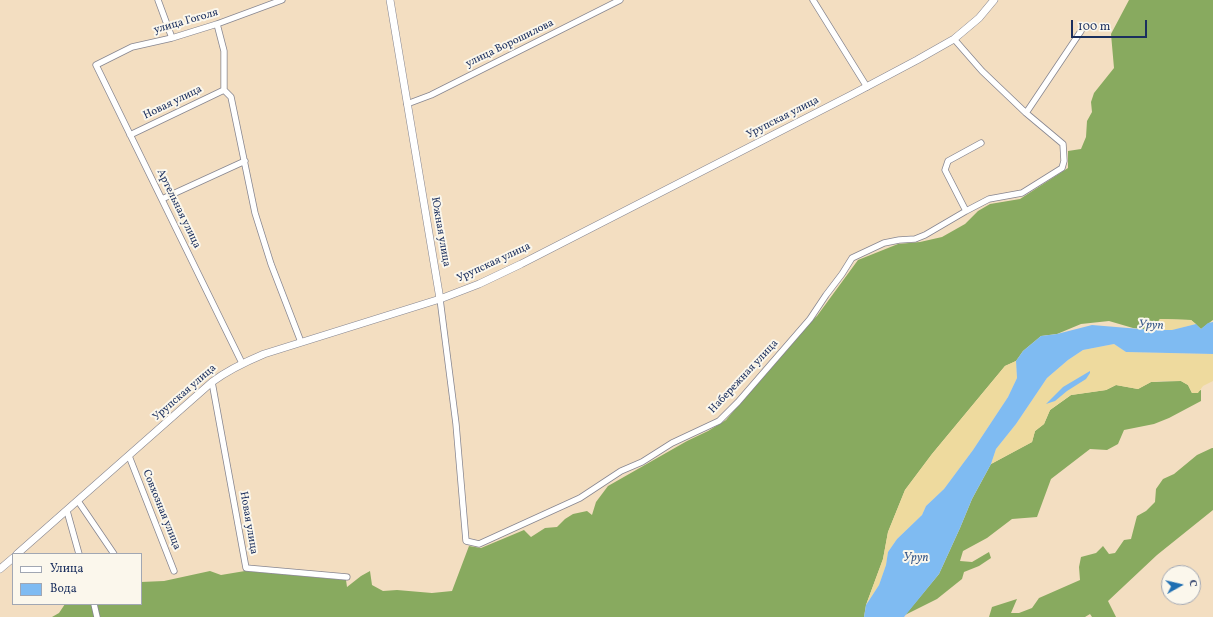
<!DOCTYPE html>
<html>
<head>
<meta charset="utf-8">
<style>
  body { margin:0 }
  #map { position:relative; width:1213px; height:617px; overflow:hidden; background:#f3dec1; font-family:Vollkorn,serif }
  canvas { display:block }
  .legend { position:absolute; left:12px; top:553px; width:130px; height:52px; box-sizing:border-box; background:#fbf7ec; border:1px solid #a1a7b3; margin:0; padding:5px 7px; list-style:none; font-size:12px; color:#1b2f5e }
  .legend li { display:flex; align-items:center; gap:8px; height:20px }
  .legend b { width:20px; border:1px solid #a1a7b3 }
  .north { position:absolute; left:1161px; top:565px; width:40px; height:40px; box-sizing:border-box; background:#fbf7ec; border:1px solid #a1a7b3; border-radius:50%; rotate:82deg; font-size:11px; font-weight:700; line-height:16px; text-align:center; color:#1b2f5e }
  .north::after { content:''; display:block; margin:auto; width:14px; height:18px; background:#1f6fb2; clip-path:polygon(50% 0,100% 100%,50% 72%,0 100%) }
  .scale { position:absolute; left:1071px; top:20px; width:76px; height:18px; box-sizing:border-box; border:2px solid #1b2f5e; border-top:0; padding-left:5px; font-size:12px; line-height:14px; white-space:nowrap; color:#1b2f5e; -webkit-text-stroke:3px #fbf7ec; paint-order:stroke }
</style>
</head>
<body>
<div id="map">
<canvas width="1213" height="617"></canvas>
<ul class="legend">
<li><b style="height:5px;background:#fff"></b>Улица</li>
<li><b style="height:11px;background:#7fbbf2"></b>Вода</li>
</ul>
<div class="north">С</div>
<div class="scale">100 m</div>
</div>
<script>
const ctx = document.querySelector('canvas').getContext('2d');
ctx.lineJoin = 'round';
function fillPath(path, color) {
  ctx.fillStyle = color;
  ctx.fill(path, 'evenodd');
}
function stroke(path, color, width, dash) {
  ctx.strokeStyle = color;
  ctx.lineWidth = width;
  ctx.lineCap = dash ? 'butt' : 'round';
  ctx.setLineDash(dash || []);
  ctx.stroke(path);
}
function write(font, color, halo, rows, align = 'center') {
  ctx.font = font + ' Vollkorn,serif';
  ctx.lineWidth = 4;
  ctx.setLineDash([]);
  ctx.textBaseline = 'middle';
  ctx.strokeStyle = halo;
  ctx.fillStyle = color;
  for (const [text, x, y, turn = 0] of rows) {
    ctx.save();
    ctx.translate(x, y);
    ctx.rotate((+turn || 0) * Math.PI / 180);
    ctx.textAlign = isNaN(turn) ? turn : align;
    if (halo) ctx.strokeText(text, 0, 0);
    ctx.fillText(text, 0, 0);
    ctx.restore();
  }
}
fillPath(new Path2D(`
  M1129,0H1213V320L1201,329L1191,320L1160,319L1152,330L1133,328L1109,321L1081,324L1057,334L1041,336L1023,351L1016,361L1005,366L932,454L905,490L888,532L883,559L866,605L864,617H52L59,613L65,604H141V582L164,581L210,571L221,575L245,571L346,580L347,587L361,576L370,571L372,585L383,591L397,590L432,593L452,591L469,546L481,548L524,530L531,537L545,528L557,527L565,519L573,514L587,511L592,515L596,502L608,486L687,441L708,431L726,420L797,334L817,316L858,260L898,244L920,242L942,237L965,224L978,211L990,204L1020,199L1068,168V151L1081,149L1086,137L1087,121L1092,112L1091,102L1094,93L1114,68L1111,34Z
  M1181,381L1188,385L1192,393L1201,390V401L1169,418L1154,424L1124,430L1118,444L1107,450L1090,449L1051,479L1037,517L1012,519L987,538L963,551L960,561L972,562L989,552L991,558L979,566L964,572L962,579L937,599L905,615L939,574L960,528L972,499L991,464L1032,442L1035,431L1044,424L1050,410L1071,395L1106,390L1116,385L1138,389L1151,382Z
  M1212,448H1213V510L1157,555L1108,601L1116,617H1092L1090,614L1085,617H989L992,607L1017,599L1011,613H1019L1032,608L1039,598L1080,580L1079,567L1081,557L1096,553L1103,546L1109,554L1115,553L1124,540L1131,539L1137,516L1146,511L1155,502L1156,489L1163,479L1174,474L1197,455Z`), '#88aa5f');
fillPath(new Path2D(`
  M1160,319L1191,320L1196,324L1173,330H1152Z
  M1114,344L1126,352L1213,354V381L1203,386L1198,393H1192L1188,385L1181,381H1163L1151,382L1138,389L1116,385L1106,390L1071,395L1050,410L1044,424L1035,431L1032,442L991,464L996,449L1016,424L1047,378L1068,360L1083,350Z
  M1016,361L1017,378L1008,397L973,450L944,489L926,506L922,515L897,539L888,552L886,565L879,585L866,605L883,559L888,532L905,490L932,454L1005,366Z`), '#eeda9e');
fillPath(new Path2D(`
  M1213,322V354L1126,352L1114,344L1083,350L1068,360L1047,378L1016,424L996,449L991,464L972,499L960,528L939,574L904,617H864L866,605L879,585L886,565L888,552L897,539L922,515L926,506L944,489L973,450L1008,397L1017,378L1016,361L1023,351L1041,336L1057,334L1092,325L1152,330H1172L1196,324L1201,329L1208,323Z
  M1090,371V373L1086,379L1067,391L1055,401L1046,404L1063,387Z`), '#7fbbf2');
const minor = new Path2D(`
  M158,0L172,38
  M813,0L867,87
  M217,24L224,51V90L231,97L255,213L271,264L301,342
  M407,104L431,95L620,0
  M1026,113L1081,31
  M130,135L224,90
  M162,199L245,161
  M966,211L945,170L948,161L981,143
  M440,299L456,424L466,541L479,544L580,498L621,471L642,462L672,443L719,421L738,402L810,319L826,295L842,274L852,258L884,243L899,240L915,239L925,235L966,211L989,199L1022,193L1062,168L1064,161L1063,144L1026,113L982,71L954,39
  M242,363L96,65L132,47L172,38L217,24L282,0
  M212,382L246,568L347,577
  M129,456L174,571
  M78,501L114,554
  M67,511L79,554
  M94,604L97,617`);
const tertiary = new Path2D(`
  M390,0L440,299
  M17,554L212,382C228,370 245,362 264,354L440,299L479,284L521,264L851,95L917,60L954,39L979,18L994,0
  M0,569L13,558`);
stroke(minor, '#878690', 7);
stroke(tertiary, '#878690', 8);
stroke(minor, '#fff', 5.5);
stroke(tertiary, '#fff', 7);
write('11px', '#1b2f5e', '#fbf7ec', [
  ["улица Гоголя",186,22,-16],
  ["улица Ворошилова",510,44,-26],
  ["Новая улица",173,103,-26],
  ["Урупская улица",783,118,-27],
  ["Артельная улица",178,209,64],
  ["Южная улица",440,232,80],
  ["Урупская улица",494,263,-25],
  ["Набережная улица",744,377,-47],
  ["Урупская улица",185,393,-41],
  ["Совхозная улица",161,510,68],
  ["Новая улица",248,523,80]
]);
write('italic 12px', '#39598a', '#fbf7ec', [
  ["Уруп",1151,326,3],
  ["Уруп",916,559]
]);
</script>
</body>
</html>
